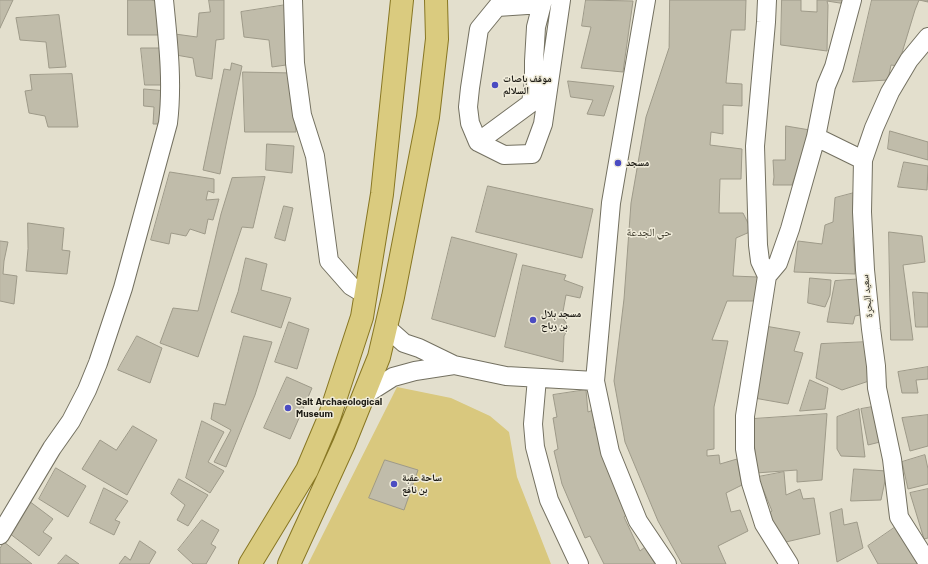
<!DOCTYPE html>
<html>
<head>
<meta charset="utf-8">
<style>
  body { margin:0 }
  canvas { display:block; background:#e3dfcd }
</style>
</head>
<body>
<canvas width="928" height="564"></canvas>
<script>
const ctx = document.querySelector('canvas').getContext('2d');
ctx.lineJoin = 'round';
function fillPath(path, color) {
  ctx.fillStyle = color;
  ctx.fill(path, 'evenodd');
}
function stroke(path, color, width, dash) {
  ctx.strokeStyle = color;
  ctx.lineWidth = width;
  ctx.lineCap = dash ? 'butt' : 'round';
  ctx.setLineDash(dash || []);
  ctx.stroke(path);
}
function write(font, color, halo, rows, align = 'center') {
  ctx.font = font + ' Barlow,"Noto Naskh Arabic",sans-serif';
  ctx.lineWidth = 3;
  ctx.setLineDash([]);
  ctx.textBaseline = 'middle';
  ctx.strokeStyle = halo;
  ctx.fillStyle = color;
  for (const [text, x, y, turn = 0] of rows) {
    ctx.save();
    ctx.translate(x, y);
    ctx.rotate((+turn || 0) * Math.PI / 180);
    ctx.textAlign = isNaN(turn) ? turn : align;
    if (halo) ctx.strokeText(text, 0, 0);
    ctx.fillText(text, 0, 0);
    ctx.restore();
  }
}
fillPath(new Path2D(`
  M397,387L451,398L490,416L509,432L517,477L551,564H308Z`), '#d9c87e');
const building = new Path2D(`
  M0,0H13L0,28Z
  M128,0H151L160,2L162,35H128Z
  M209,0H224V39L216,40L212,79L196,76L193,58L176,55L175,34L197,37L199,13L210,12Z
  M586,0L633,1L623,72L581,68L591,27L582,26Z
  M670,0H746L745,30H731L726,83L742,84V106L723,105V134L711,132L710,145L742,149L741,179H720L719,213H743L752,231L736,238L733,276L758,277L757,301H727L712,340L728,341L714,407V449L707,450V456L719,455L720,464L737,459L742,485L726,493L731,512L740,510L748,531L718,546L726,564H682L658,521L625,442L614,381L624,299L631,203L646,117L669,48Z
  M782,0H801V11L817,12V0H847L846,4L827,1L828,5L827,51L781,45Z
  M872,0H928V2L919,0L915,10L898,66L891,65L888,80L853,82Z
  M286,5V65L272,67L269,40L244,37L241,12Z
  M59,15L66,67L49,68L46,42L20,40L16,18Z
  M141,48H163L165,85H145Z
  M232,63L242,66L220,174L203,170L224,69L230,70Z
  M243,72L293,73L296,132H245Z
  M72,74L78,127H48L45,116L29,113L25,91L32,90L30,75Z
  M568,81L614,86L604,116L587,114L593,100L571,97Z
  M144,89L167,91L165,124H153L154,107L144,106Z
  M786,126L810,130L792,185H773L774,177L773,160H785Z
  M890,131L928,142V160L888,149Z
  M267,144L294,146L292,173L266,170Z
  M904,162L928,166L927,190L898,187Z
  M170,172L214,179V193L208,191L206,200L219,199L213,220L208,219L205,234L190,229L186,236L171,233L169,244L151,240Z
  M265,177L253,228L242,227L198,357L160,343L173,308L198,311L221,214L232,178Z
  M488,186L593,209L582,258L476,232Z
  M854,193L856,226L853,239L855,274L794,272L798,241L822,244L825,225L833,222L835,198Z
  M284,206L293,208L285,241L275,238Z
  M28,223L64,228L62,250L70,251L67,274L26,271L28,249Z
  M889,232L922,236L925,262L903,265L913,340H891Z
  M452,237L517,254L495,337L432,319Z
  M0,241L8,242L4,261L3,274L17,276L14,304L0,301Z
  M246,258L267,264L261,290L291,298L281,328L231,312L238,292Z
  M523,265L566,275L564,280L583,287L580,298L566,295L562,317L569,327L564,336L563,362L505,347Z
  M810,278L831,280L830,295L825,307L808,303Z
  M863,279L865,314L855,316L853,324L827,322L835,281Z
  M913,292L928,293V327H916Z
  M289,322L309,329L297,369L275,362Z
  M765,326L800,332L794,351L803,353L788,404L754,398Z
  M137,336L162,348L150,383L118,370Z
  M244,336L272,342L255,395L226,467L214,462L231,430L211,419L214,403L225,405Z
  M869,342L872,380L842,390L816,378L821,344Z
  M928,367V379L916,380L918,393H902L898,372Z
  M287,377L312,388L290,439L264,428Z
  M810,380L828,388L825,409L800,411Z
  M586,390L588,412L593,410L598,426L594,427L602,439L599,442L611,478L627,515L624,517L640,551L645,547L655,564H604L590,536L585,538L562,484L554,451L558,449L553,418L557,417L553,395Z
  M878,406L884,441L868,445L861,409Z
  M859,409L865,457L841,456L837,449V417Z
  M827,414L822,480L797,482V470L756,473L753,419Z
  M928,415V446L910,451L902,418Z
  M202,421L224,432L208,462L224,471L210,493L186,478Z
  M133,426L157,440L127,495L82,469L100,440L116,450Z
  M925,455L928,469V484L908,489L902,462Z
  M385,460L418,470L404,510L369,498Z
  M56,468L86,486L68,517L39,499Z
  M854,469L887,471L881,500L851,501Z
  M784,472L786,495L800,489L803,499L814,498L820,534L786,542L766,515L772,511L758,477Z
  M179,479L208,495L188,526L177,520L185,505L171,494Z
  M104,488L128,501L115,520L120,522L114,535L90,523Z
  M928,489V538L924,539L910,493Z
  M29,501L53,519L43,532L52,538L39,556L9,533Z
  M842,509L844,525L857,522L863,548L837,562L830,513Z
  M202,520L219,530L211,544L216,547L206,564H193L178,550Z
  M897,526L920,564H878L868,546Z
  M140,541L156,552L149,564H119L125,556L130,560Z
  M4,542L32,564H0V549Z
  M66,555L79,564H58Z`);
fillPath(building, '#c0bcaa');
stroke(building, '#9e9a89', 1);
const minor = new Path2D(`
  M293,0L295,63L302,115L315,156L329,261L351,286L366,295
  M646,0L611,203L595,381L610,452L638,521L667,564
  M542,4L497,7L479,29L470,88L468,107L470,123L478,142L504,155L532,154L543,124L561,0
  M928,37L909,60L890,92L874,128L863,160L862,212L865,270L871,329L876,366L877,388L892,459L899,517L928,563
  M816,137L863,160
  M478,142L531,103L534,81V61L536,27L543,0
  M767,276L760,261L758,245L755,146L766,22L767,0
  M386,327L404,343L419,348L454,365L506,376L595,381
  M537,378L533,424L535,447L549,500L579,564
  M363,396L393,377L415,371L454,365
  M0,535L52,448L71,421L87,390L98,363L123,288L168,123C173,82 168,41 164,0
  M789,564L764,524L751,483L745,449V416L767,276L778,263L790,229L816,137L826,86L834,67L852,0`);
const major = new Path2D(`
  M250,564L307,470L329,418L362,317L382,194L402,0
  M289,564L344,444L379,357L393,297L428,117L437,39L436,0`);
stroke(minor, '#747161', 20);
stroke(major, '#887723', 24);
stroke(minor, '#fff', 18);
stroke(major, '#dacb7f', 22);
for (const [x, y, r, color] of [
  [495,85,4,"#4b4cc2"],
  [618,163,4,"#4b4cc2"],
  [533,320,4,"#4b4cc2"],
  [288,408,4,"#4b4cc2"],
  [394,484,4,"#4b4cc2"]
]) {
  const dot = new Path2D();
  dot.arc(x, y, r, 0, 2 * Math.PI);
  ctx.fillStyle = color;
  ctx.fill(dot);
  stroke(dot, '#f0ecda', 1.5);
}
write('bold 10px', '#1d1b15', '#f0ecda', [
  ["موقف باصات",503,79],
  ["السلالم",503,91],
  ["مسجد",626,163],
  ["مسجد بلال",541,314],
  ["بن رباح",541,326],
  ["Salt Archaeological",296,402],
  ["Museum",296,414],
  ["ساحة عقبة",402,478],
  ["بن نافع",402,490]
], 'left');
write('10px', '#1d1b15', '#f0ecda', [
  ["سعيد البحرة",867,296,-96]
]);
write('11px', '#403d2e', '#f0ecda', [
  ["حي الجدعة",649,232]
]);
</script>
</body>
</html>
